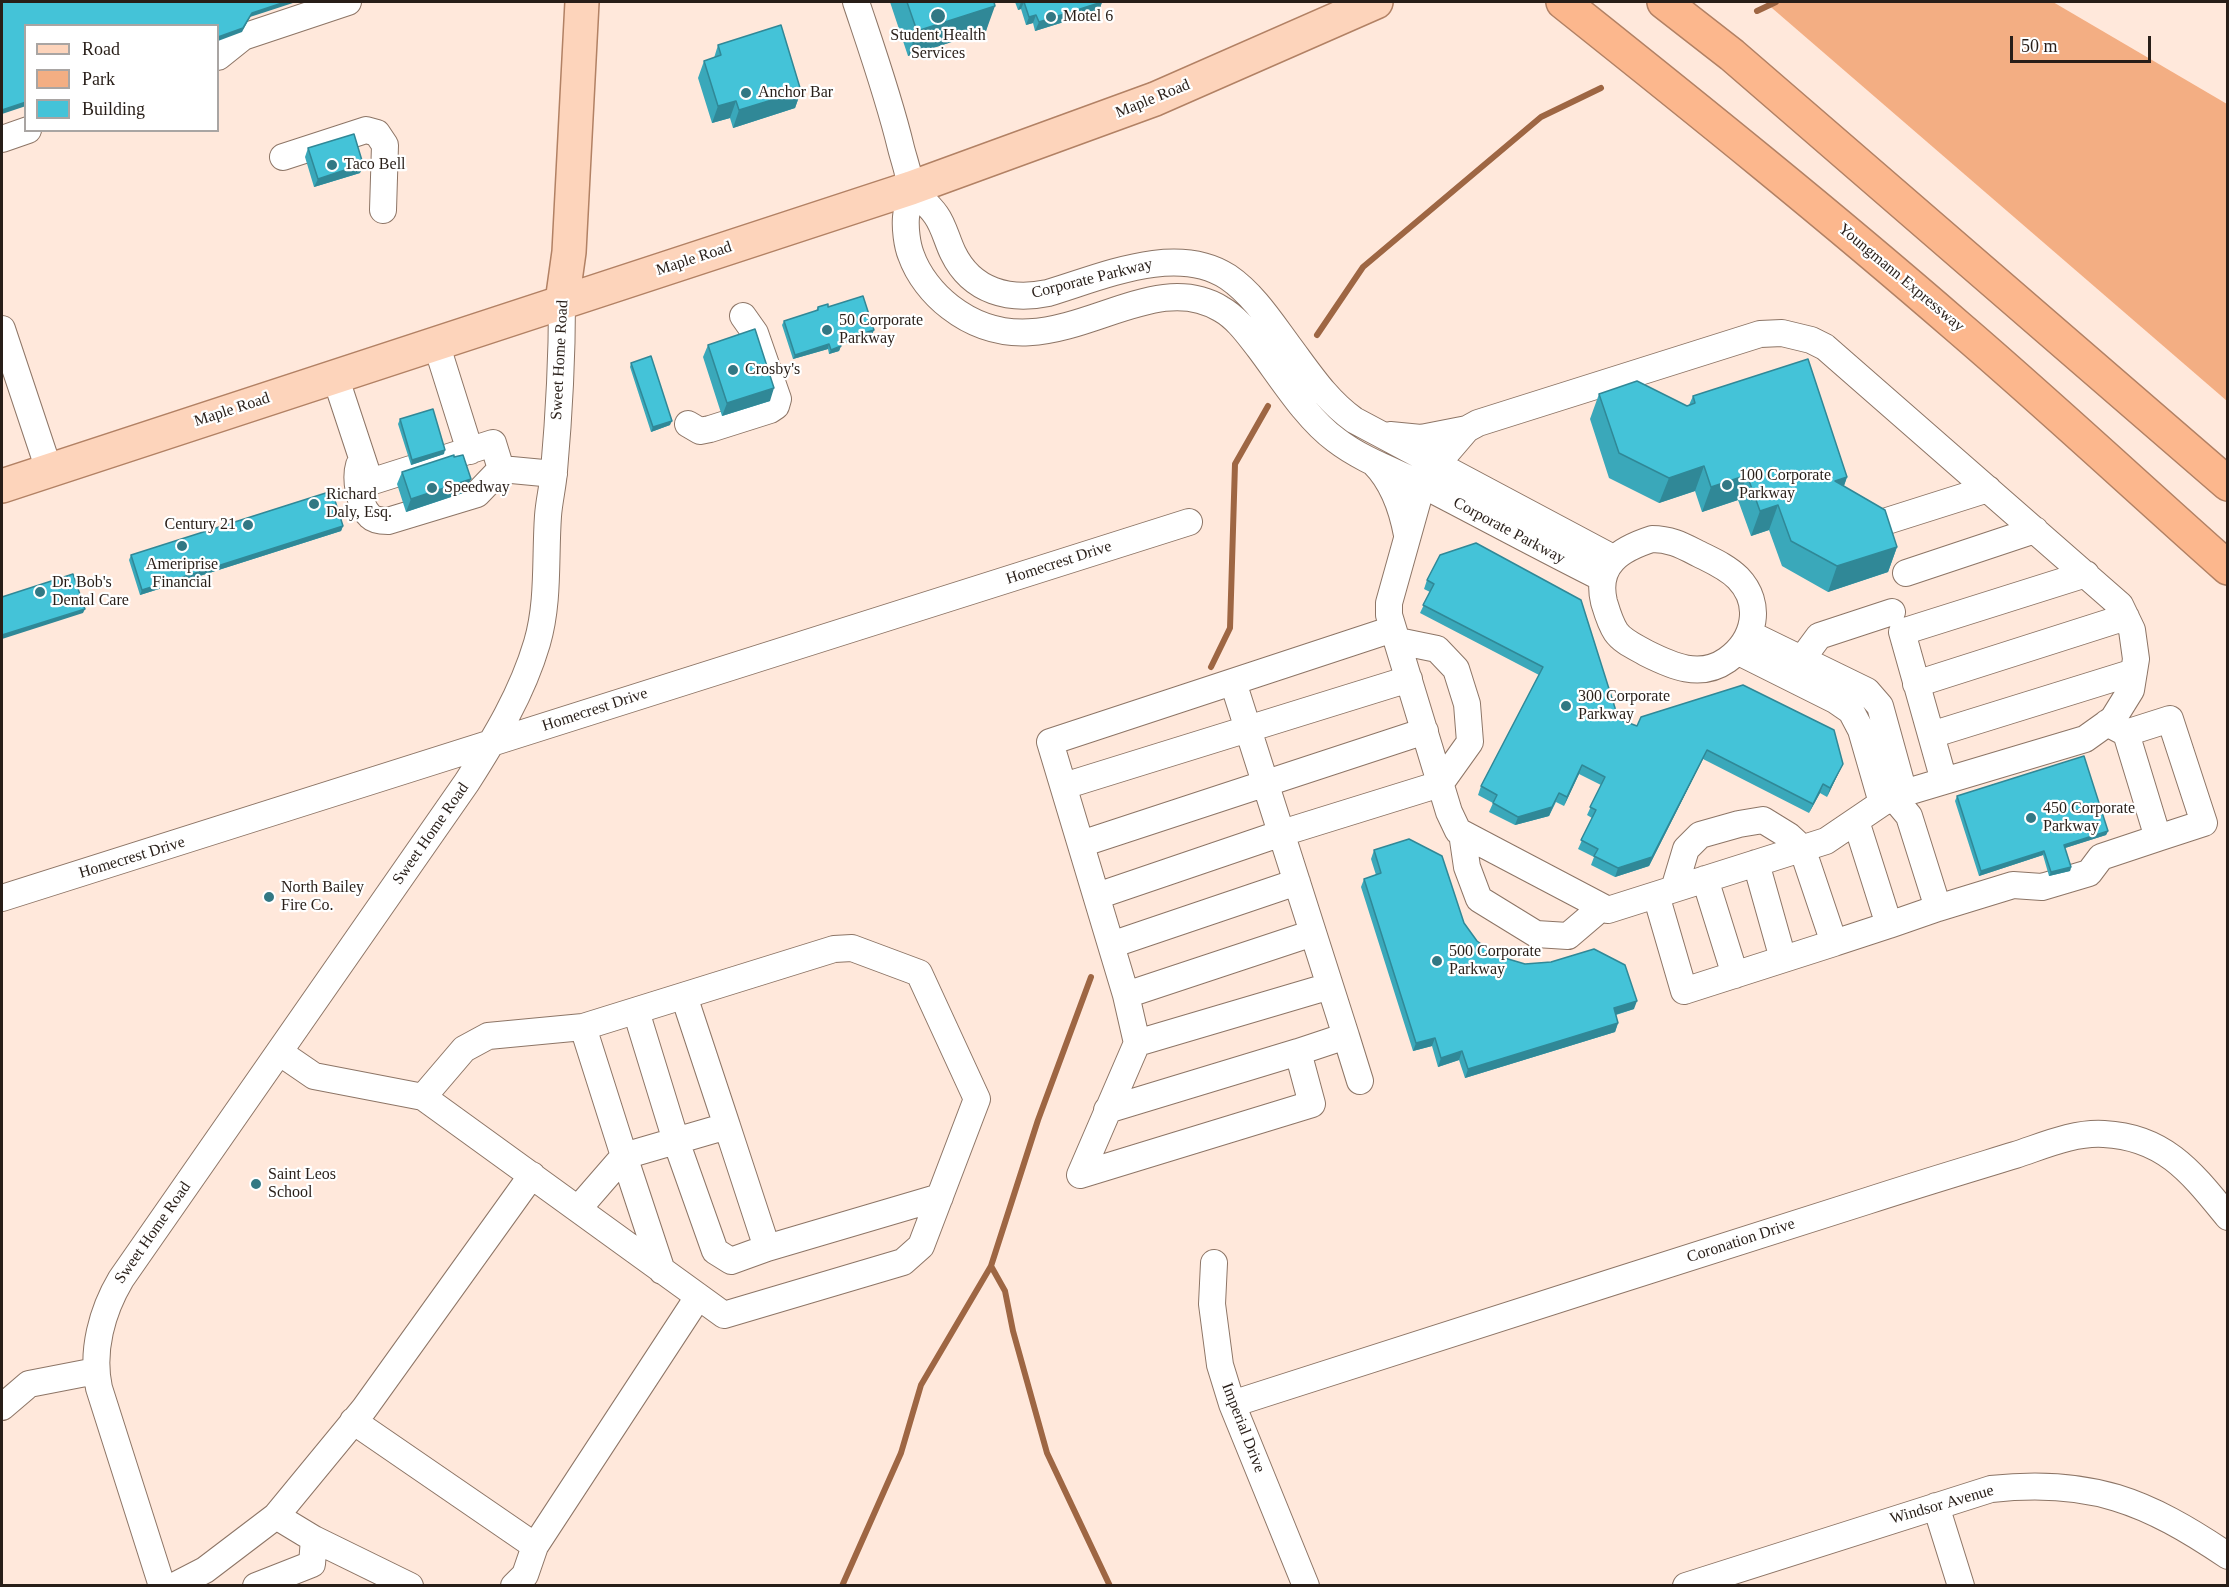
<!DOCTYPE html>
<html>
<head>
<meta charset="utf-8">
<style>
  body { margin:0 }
  #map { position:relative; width:2229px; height:1587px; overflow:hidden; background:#ffe8db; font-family:"Times New Roman",serif }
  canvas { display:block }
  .frame { position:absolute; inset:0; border:3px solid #281e18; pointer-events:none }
  .legend { position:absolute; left:24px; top:24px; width:195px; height:108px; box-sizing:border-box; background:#fff; border:2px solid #a9a5a3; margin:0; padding:8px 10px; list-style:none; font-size:18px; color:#281e18 }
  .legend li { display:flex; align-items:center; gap:12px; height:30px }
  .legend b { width:30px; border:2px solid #a9a5a3 }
  .scale { position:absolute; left:2010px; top:36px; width:141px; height:27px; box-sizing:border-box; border:3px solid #281e18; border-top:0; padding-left:8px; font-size:18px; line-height:21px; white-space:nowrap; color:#281e18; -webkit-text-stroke:4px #fff; paint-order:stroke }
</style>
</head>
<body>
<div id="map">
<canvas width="2229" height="1587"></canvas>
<div class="frame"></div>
<ul class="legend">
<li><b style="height:8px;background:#fdd4bb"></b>Road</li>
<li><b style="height:16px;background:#f3ae83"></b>Park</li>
<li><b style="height:16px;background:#44c3d8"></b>Building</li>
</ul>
<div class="scale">50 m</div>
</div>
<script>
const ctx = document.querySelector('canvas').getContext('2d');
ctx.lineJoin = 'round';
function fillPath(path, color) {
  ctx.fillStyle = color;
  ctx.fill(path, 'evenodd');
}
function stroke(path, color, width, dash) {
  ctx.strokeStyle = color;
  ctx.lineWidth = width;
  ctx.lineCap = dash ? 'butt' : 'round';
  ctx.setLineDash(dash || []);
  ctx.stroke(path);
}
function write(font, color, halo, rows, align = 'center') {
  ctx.font = font + ' "Times New Roman",serif';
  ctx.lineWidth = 4.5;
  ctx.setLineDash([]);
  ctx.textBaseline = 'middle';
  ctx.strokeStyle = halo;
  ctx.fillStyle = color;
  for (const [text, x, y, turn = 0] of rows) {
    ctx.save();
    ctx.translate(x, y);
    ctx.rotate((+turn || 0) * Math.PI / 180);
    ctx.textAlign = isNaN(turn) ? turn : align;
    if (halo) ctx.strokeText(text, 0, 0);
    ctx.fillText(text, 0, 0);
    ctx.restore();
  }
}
fillPath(new Path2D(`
  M1765,2H2053L2227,104V401Z`), '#f3ae83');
stroke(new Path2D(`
  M1757,11L1776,2
  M1317,335L1363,267L1541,117L1601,88
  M1211,667L1230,628L1235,464L1268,406
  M991,1266L1005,1291L1013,1331L1047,1453L1110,1586
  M842,1586L901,1453L921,1385L991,1266L1038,1120L1091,977`), '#9e6643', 6);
const minor = new Path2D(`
  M856,2C872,50 889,98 901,148C904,160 909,173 910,185C912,195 907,207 906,217C905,228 907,245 911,255C918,275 933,294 950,307C1048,383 1141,260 1221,309C1237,318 1248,334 1259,348C1281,377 1306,418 1336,440C1362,460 1394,471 1423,485C1483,516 1542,548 1602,578
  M218,57L243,37L348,2
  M2,139L28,130
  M283,157L366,130L377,133L385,145L383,210
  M911,188C919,197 929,205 936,215C944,226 947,241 953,253C972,292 1010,301 1048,293C1102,277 1176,243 1228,277C1253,294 1271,322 1288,345C1309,373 1326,400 1354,420L1613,558
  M2,329L49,470
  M1782,333L1811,340L1825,347L2120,605L2132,630L2136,659L2131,690L2113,719L2085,739L1904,793L1882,803L1826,841L1608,910L1458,831L1449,812L1389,615V603L1422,485L1437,464L1467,429L1478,423L1760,334Z
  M436,343L470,451
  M335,376L370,482L493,443L501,469
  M688,424L700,431L710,429L770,410L776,406L778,399L755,333L743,316
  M1390,435L1421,438L1467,429
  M1374,463C1393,482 1402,508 1407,535
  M359,465C355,478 359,506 370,516C374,520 382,521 388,521L477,494L501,469
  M501,469L554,474
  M1887,521L1988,489
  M1652,539C1671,539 1683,546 1699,554C1713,561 1727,567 1738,578C1763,604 1755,640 1727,660C1700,679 1672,666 1646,653C1636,647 1623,642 1616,632C1610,623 1607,612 1604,602C1595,564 1621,549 1652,539Z
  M1906,573L2035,530
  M1750,634L1867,691L1880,706L1904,793
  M1739,652L1835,700L1851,711L1861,730L1882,803
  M1795,673L1802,659L1819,636L1892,612
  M1233,682L1346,1036
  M1916,684L2126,617
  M2126,733L2170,719L2204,823L2158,838
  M1931,735L2134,672
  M1944,781L1902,632L2086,574
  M1064,786L1409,679
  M1462,833L1467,867L1479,899L1536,934L1568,936L1602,907
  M1081,844L1425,731
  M1756,863L1783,959
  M1705,879L1735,975
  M1656,895L1684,991L1834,943L1802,848L1789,836L1763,820L1739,824L1700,835L1686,849L1674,889
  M1097,896L1282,833L1440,784L1470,742L1467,704L1456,669L1437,649L1398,641
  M2,898C398,775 793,647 1189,522
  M1938,908L2013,885L2042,887L2089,873L2101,857L2158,838L2126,733L2107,723
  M1889,925L1938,908L1909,816L1894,798
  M1834,943L1889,925L1856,821
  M1111,945L1297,882
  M1126,995L1313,933
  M636,1011L676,1141L715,1251L731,1261L767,1248
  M1137,1043L1330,986
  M279,1052L314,1076L423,1097L724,1315L903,1262L921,1246L977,1099L919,973L852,948L834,949L583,1027L488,1036L464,1049L423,1097
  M1360,1081L1346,1036L1298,1052L1312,1104L1080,1175L1137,1043L1126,995L1050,742L1393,629
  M1107,1110L1298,1052
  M727,1126L767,1248L940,1197
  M578,1209L624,1156L583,1027
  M1214,1263L1212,1304L1220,1365L1232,1404L1306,1586
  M662,1271L624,1156L727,1126L684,996
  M1232,1404C1444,1336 1655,1268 1867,1201C1916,1185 1966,1170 2015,1155C2043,1146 2074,1132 2104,1134C2165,1137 2192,1173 2228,1217
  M2,1407L29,1384L96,1371
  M353,1421L535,1546L698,1297
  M1936,1506L1961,1586
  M314,1539L410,1586
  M162,1586L99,1388C91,1351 102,1311 121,1279L467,782C495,738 522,694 537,643C549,602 545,559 548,516C549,501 553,486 554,471C559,415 562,358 562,302
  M174,1586L205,1570L276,1516L364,1409L532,1175
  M256,1586L312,1564L314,1539L276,1516
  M514,1586L525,1575L535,1546
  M1686,1586L1991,1489C2090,1478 2147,1501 2228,1556`);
const major = new Path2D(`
  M562,302L569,252L582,2
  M2,486L911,188L1155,99L1376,2`);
const highway = new Path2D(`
  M1563,2C1696,108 1829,215 1958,327C2049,405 2138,488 2228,568
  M1664,2L1732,55L2228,484`);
stroke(minor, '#8d7566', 28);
stroke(major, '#b28164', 36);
stroke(highway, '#b28164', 36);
stroke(minor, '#fff', 26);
stroke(major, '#fdd4bb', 33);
stroke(highway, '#fcb78d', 33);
fillPath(new Path2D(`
  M890,2H994L986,31L908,56Z
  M1015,2H1102L1099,11L1035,31L1033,23L1026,25L1021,9L1018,10Z
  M718,45L801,91L795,108L733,128L730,118L712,123L698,78L704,61L714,58Z
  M308,148L363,164L360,173L314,187L305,157Z
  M818,307H828L872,335L840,345L841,346L839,351L829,354L828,349L793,359L782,325L784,321L816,311Z
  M708,345L770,401L722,416L703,357Z
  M631,363L670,425L651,432L630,367Z
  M1599,394L1687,406L1689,405L1693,396L1847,477L1844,486L1897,547L1888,572L1828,592L1782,566L1769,530L1751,536L1738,500L1702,512L1695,491L1659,503L1609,478L1590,419Z
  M400,419L444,454L411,465L398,424Z
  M454,457L466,492L406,512L397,484L402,472Z
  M343,526L341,531L140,595L129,560L131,555Z
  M1440,555L1613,717L1637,726L1843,764L1839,772L1827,797L1820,793L1809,813L1703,759L1649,866L1615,877L1591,865L1594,857L1578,849L1592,818L1587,815L1601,785L1579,774L1564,806L1556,802L1549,816L1515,825L1489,812L1493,803L1478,795L1481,786L1539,675L1420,613L1430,592L1424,589L1427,580Z
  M1957,796L2108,831L2106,835L2065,848L2071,867L2070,871L2049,876L2043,855L1979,876L1955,801Z
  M1374,850L1464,923L1477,941L1498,956L1634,1009L1616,1015L1618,1023L1615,1032L1465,1078L1459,1060L1438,1067L1432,1046L1413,1051L1361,887L1364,879L1376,875L1371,859Z`), '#3aa8ba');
fillPath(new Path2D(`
  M285,2H296L250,17L242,32L218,41V37L252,13Z
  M1021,2H1024L1021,9L1018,10Z
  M1102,2L1099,11L1035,31L1039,22Z
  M995,6L986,31L908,56L917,31Z
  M1036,15L1033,23L1026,25L1029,17Z
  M801,91L795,108L733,128L739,110Z
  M736,101L730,118L712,123L718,106Z
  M26,102V106L2,114V110Z
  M363,164L360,173L314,187L318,179Z
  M874,330L872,335L838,345L839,341Z
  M829,344L828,349L793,359L795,355Z
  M841,346L839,351L829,354L831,350Z
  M774,388L770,401L722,416L727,403Z
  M672,421L670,425L651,432L653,427Z
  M445,450L444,454L411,465L412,460Z
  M1704,466L1695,491L1659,503L1669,478Z
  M1747,475L1738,500L1702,512L1711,487Z
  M1847,477L1838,502L1835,481Z
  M471,479L466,492L406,512L411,499Z
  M1778,505L1769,530L1751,536L1760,511Z
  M343,526L341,531L140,595L142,590Z
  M1897,547L1888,572L1828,592L1837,566Z
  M85,609L83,613L2,639V635Z
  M1707,750L1703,759L1649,866L1615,877L1618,868Z
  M1843,764L1839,772L1827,797L1830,788Z
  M1582,765L1579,774L1564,806L1567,797Z
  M1823,784L1820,793L1809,813L1813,804Z
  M1559,793L1549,816L1515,825L1518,817Z
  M2108,831L2106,835L2062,849L2064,845Z
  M2044,851L2043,855L1979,876L1981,871Z
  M2071,867L2070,871L2049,876L2051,872Z
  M1637,1001L1634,1009L1611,1016L1614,1008Z
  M1618,1023L1615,1032L1465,1078L1468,1069Z
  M1435,1038L1432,1046L1413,1051L1416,1043Z
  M1462,1051L1459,1060L1438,1067L1441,1058Z`), '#308897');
const building = new Path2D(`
  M2,2H285L252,13L243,28L218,37V26H26V102L2,110Z
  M907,2H994L995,6L917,31Z
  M1024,2H1102L1039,22L1036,15L1029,17Z
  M781,25L801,91L739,110L736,101L718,106L704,61L721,55L718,45Z
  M354,134L363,164L318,179L308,148Z
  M863,296L874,330L839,341L841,346L831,350L829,344L795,355L784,321L818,310V307L828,304V307Z
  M755,329L774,388L727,403L708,345Z
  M651,356L672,421L653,427L631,363Z
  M1808,359L1847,477L1835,481L1885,510L1897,547L1837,566L1791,541L1778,505L1760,511L1747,475L1711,487L1704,466L1669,478L1619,453L1599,394L1637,381L1687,406L1695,403L1693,396Z
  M433,409L445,450L412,460L400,419Z
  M454,455V457L463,455L471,479L411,499L402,472Z
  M332,491L343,526L142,590L131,555Z
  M1476,543L1581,600L1616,711L1613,717L1637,726L1641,717L1743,685L1834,730L1843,764L1830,788L1823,784L1813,804L1707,750L1652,857L1618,868L1594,856L1598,849L1581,840L1596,810L1590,807L1605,777L1582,765L1567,797L1559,793L1552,807L1518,817L1493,803L1497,795L1481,786L1543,667L1423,605L1434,584L1427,580L1440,555Z
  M73,574L85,609L2,635V597Z
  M2084,756L2108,831L2064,845L2071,867L2051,872L2044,851L1981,871L1957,796Z
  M1409,839L1442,856L1464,923L1477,941L1498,956L1525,964L1551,962L1594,949L1625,965L1637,1001L1614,1008L1618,1023L1468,1069L1462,1051L1441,1058L1435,1038L1416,1043L1364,879L1381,873L1374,850Z`);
fillPath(building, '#44c3d8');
stroke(building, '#308897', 1.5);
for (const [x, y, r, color] of [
  [938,16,8,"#327884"],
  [1051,17,6,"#327884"],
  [746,93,6,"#327884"],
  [332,165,6,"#327884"],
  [827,330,6,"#327884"],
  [733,370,6,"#327884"],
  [1727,485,6,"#327884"],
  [432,488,6,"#327884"],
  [314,504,6,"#327884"],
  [248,525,6,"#327884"],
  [182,546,6,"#327884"],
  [40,592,6,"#327884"],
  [1566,706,6,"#327884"],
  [2031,818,6,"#327884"],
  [269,897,6,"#327884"],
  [1437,961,6,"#327884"],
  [256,1184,6,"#327884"]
]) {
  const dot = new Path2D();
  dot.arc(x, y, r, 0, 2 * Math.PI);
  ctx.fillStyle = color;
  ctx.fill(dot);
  stroke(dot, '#fff', 2);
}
write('16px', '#281e18', '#fff', [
  ["Motel 6",1063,17],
  ["Student Health",938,36,"center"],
  ["Services",938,54,"center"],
  ["Anchor Bar",758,93],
  ["Taco Bell",344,165],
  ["50 Corporate",839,321],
  ["Parkway",839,339],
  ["Crosby's",745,370],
  ["100 Corporate",1739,476],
  ["Parkway",1739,494],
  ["Speedway",444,488],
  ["Richard",326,495],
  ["Daly, Esq.",326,513],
  ["Century 21",236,525,"right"],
  ["Ameriprise",182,565,"center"],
  ["Financial",182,583,"center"],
  ["Dr. Bob's",52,583],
  ["Dental Care",52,601],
  ["300 Corporate",1578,697],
  ["Parkway",1578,715],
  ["450 Corporate",2043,809],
  ["Parkway",2043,827],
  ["North Bailey",281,888],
  ["Fire Co.",281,906],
  ["500 Corporate",1449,952],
  ["Parkway",1449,970],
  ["Saint Leos",268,1175],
  ["School",268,1193]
], 'left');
write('16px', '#281e18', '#fff', [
  ["Maple Road",1153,99,-22],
  ["Maple Road",694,259,-18],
  ["Youngmann Expressway",1901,278,40],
  ["Corporate Parkway",1092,279,-14],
  ["Sweet Home Road",560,360,-87],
  ["Maple Road",232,410,-18],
  ["Corporate Parkway",1509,531,28],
  ["Homecrest Drive",1059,563,-18],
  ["Homecrest Drive",595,710,-18],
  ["Sweet Home Road",431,834,-55],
  ["Homecrest Drive",132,858,-17],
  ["Sweet Home Road",153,1233,-55],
  ["Coronation Drive",1741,1241,-18],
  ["Imperial Drive",1243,1428,69],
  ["Windsor Avenue",1942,1505,-16]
]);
</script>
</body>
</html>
